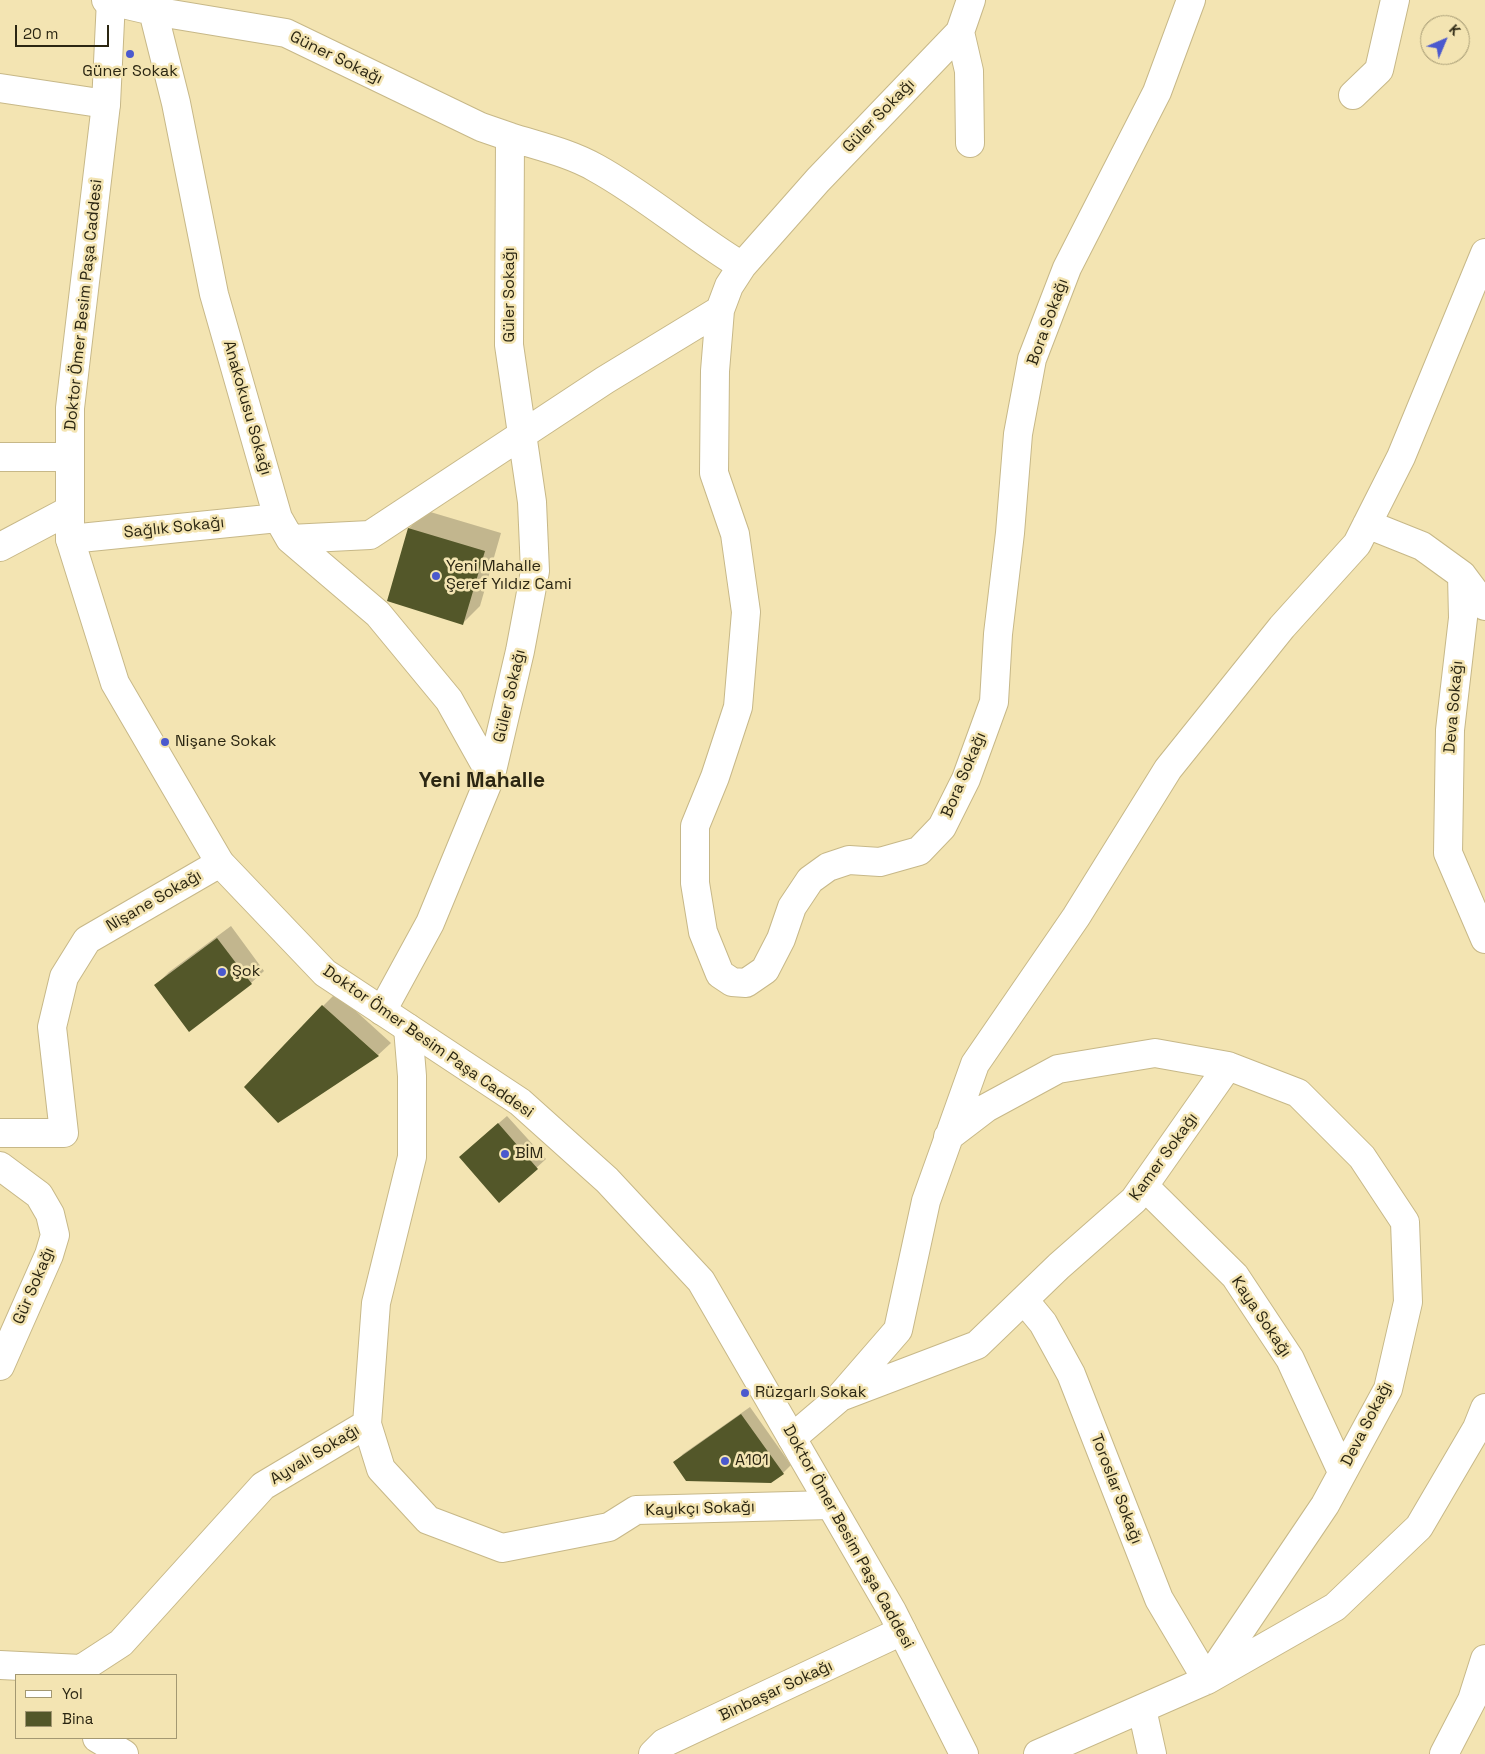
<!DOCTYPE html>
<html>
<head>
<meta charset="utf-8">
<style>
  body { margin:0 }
  #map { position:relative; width:1485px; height:1754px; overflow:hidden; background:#f3e4b2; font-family:"Space Grotesk",sans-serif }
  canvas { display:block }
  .legend { position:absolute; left:15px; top:1674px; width:162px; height:65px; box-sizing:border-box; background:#f3e4b2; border:1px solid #a39872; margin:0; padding:6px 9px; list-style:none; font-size:15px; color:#2b2612 }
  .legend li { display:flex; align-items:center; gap:10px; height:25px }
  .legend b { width:25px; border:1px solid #a39872 }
  .north { position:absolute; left:1420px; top:15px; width:50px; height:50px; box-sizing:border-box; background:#f3e4b2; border:1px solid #a39872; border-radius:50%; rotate:45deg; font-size:14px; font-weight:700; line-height:20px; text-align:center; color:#2b2612 }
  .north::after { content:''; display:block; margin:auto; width:18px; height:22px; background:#4b59ce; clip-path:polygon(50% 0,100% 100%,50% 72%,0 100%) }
  .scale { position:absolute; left:15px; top:25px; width:94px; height:22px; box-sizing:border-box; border:2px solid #2b2612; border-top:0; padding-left:6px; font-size:15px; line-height:18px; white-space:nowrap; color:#2b2612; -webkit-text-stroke:4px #f3e4b2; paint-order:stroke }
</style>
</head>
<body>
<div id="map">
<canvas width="1485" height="1754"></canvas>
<ul class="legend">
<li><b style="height:6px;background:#fff"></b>Yol</li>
<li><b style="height:14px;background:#535729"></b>Bina</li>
</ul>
<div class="north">K</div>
<div class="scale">20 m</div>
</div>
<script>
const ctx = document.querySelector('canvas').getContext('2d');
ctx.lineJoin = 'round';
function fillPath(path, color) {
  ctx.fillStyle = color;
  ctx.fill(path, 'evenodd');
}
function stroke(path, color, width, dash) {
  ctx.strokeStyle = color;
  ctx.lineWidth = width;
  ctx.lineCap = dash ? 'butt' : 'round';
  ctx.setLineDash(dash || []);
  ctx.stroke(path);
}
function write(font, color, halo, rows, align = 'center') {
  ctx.font = font + ' "Space Grotesk",sans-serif';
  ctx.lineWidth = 5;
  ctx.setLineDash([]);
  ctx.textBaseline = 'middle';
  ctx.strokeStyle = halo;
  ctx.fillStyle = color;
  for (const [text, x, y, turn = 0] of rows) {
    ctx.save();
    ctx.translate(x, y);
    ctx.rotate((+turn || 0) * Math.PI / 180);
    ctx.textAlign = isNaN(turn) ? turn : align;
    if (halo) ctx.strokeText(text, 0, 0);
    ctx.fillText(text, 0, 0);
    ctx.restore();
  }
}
fillPath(new Path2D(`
  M427,511L501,533L480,606L463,623L388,601L409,528Z
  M231,926L264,971L251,983L156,985L169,972Z
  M336,993L391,1043L378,1055L323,1006Z
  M507,1116L546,1159L499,1202L469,1149Z
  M750,1407L791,1465L783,1473L674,1463L683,1454Z`), '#0003');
fillPath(new Path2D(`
  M408,528L485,551L463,625L387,601Z
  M217,938L252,984L189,1032L154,985Z
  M322,1005L379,1056L278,1123L244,1087Z
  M498,1123L538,1169L499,1203L459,1157Z
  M741,1414L784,1474L771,1483L686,1481L673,1462Z`), '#535729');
const minor = new Path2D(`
  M106,0L153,11L176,103L214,294L278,518L290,539L378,614L449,700L491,775
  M153,11L286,33L481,127L510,137
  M960,32L969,71L970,143
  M0,88L106,104
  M1353,95L1379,70L1395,0
  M742,266L729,286L720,310L715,371L714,473L735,534L746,612L738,707L715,777L695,826V883L703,932L720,974L732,982L746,983L765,970L781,939L792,907L810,880L828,867L849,860L880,862L919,851L942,827L966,779L994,702L998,634L1010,533L1018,434L1032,359L1067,268L1157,92L1191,0
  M0,457H70
  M1367,524L1422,546L1462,575L1463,618L1450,730L1448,853L1485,939
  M70,539L278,518
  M290,539L370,535L605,380L720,310
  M0,547L70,510
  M1462,575L1485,606
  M382,1011L430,923L491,775L520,651L535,571L532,502L509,345L510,137C538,146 570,153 596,168C647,196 692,236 742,266L818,180L960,32L971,0
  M408,1028L412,1076V1157L376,1303L367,1424L381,1469L428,1520L502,1548L609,1527L636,1510L830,1505
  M0,1133H64L52,1027L64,977L87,940L220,863
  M0,1166L39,1195L50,1214L55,1235L49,1255L0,1366
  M1144,1186L1235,1276L1290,1359L1342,1472
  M1024,1300L1043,1323L1071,1374L1159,1599L1207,1680L1335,1607L1419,1527L1477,1428L1485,1408
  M843,1396L977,1345L1059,1266L1134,1200L1228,1066L1155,1053L1058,1069L986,1108L948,1137
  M792,1438L839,1398L898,1330L926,1201L975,1064L1076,917L1168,769L1282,627L1357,544L1401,457L1485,253
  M0,1665L81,1669L121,1643L263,1486L367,1424
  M1142,1709L1152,1754
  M97,1738L124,1754
  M653,1754L664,1743L902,1631
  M1038,1754L1207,1680L1325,1505L1388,1389L1408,1302L1405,1222L1362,1157L1298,1093L1228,1066
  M1444,1754L1472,1700L1485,1659`);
const tertiary = new Path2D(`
  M111,0L106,104L70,408V539L115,683L220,863L325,973L520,1102L607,1180L701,1281L892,1611L964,1754`);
stroke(minor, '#c7b888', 30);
stroke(tertiary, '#c7b888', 30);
stroke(minor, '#fff', 28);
stroke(tertiary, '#fff', 28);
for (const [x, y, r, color] of [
  [130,54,5,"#4b59ce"],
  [436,576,5,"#4b59ce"],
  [165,742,5,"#4b59ce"],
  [222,972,5,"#4b59ce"],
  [505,1154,5,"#4b59ce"],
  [745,1393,5,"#4b59ce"],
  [725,1461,5,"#4b59ce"]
]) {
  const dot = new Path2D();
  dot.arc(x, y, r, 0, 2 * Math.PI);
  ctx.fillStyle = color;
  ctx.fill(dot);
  stroke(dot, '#f3e4b2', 2);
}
write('16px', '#2b2612', '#f3e4b2', [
  ["Güner Sokağı",336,58,26],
  ["Güler Sokağı",879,116,-46],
  ["Güler Sokağı",510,295,-90],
  ["Doktor Ömer Besim Paşa Caddesi",84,305,-84],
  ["Bora Sokağı",1048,322,-70],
  ["Anakokusu Sokağı",247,408,74],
  ["Sağlık Sokağı",174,528,-6],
  ["Güler Sokağı",510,696,-77],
  ["Deva Sokağı",1454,707,-85],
  ["Bora Sokağı",964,775,-67],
  ["Nişane Sokağı",154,901,-30],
  ["Doktor Ömer Besim Paşa Caddesi",428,1042,35],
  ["Kamer Sokağı",1164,1157,-54],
  ["Gür Sokağı",34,1286,-67],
  ["Kaya Sokağı",1261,1317,56],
  ["Deva Sokağı",1367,1424,-63],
  ["Ayvalı Sokağı",315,1455,-31],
  ["Toroslar Sokağı",1116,1489,69],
  ["Kayıkçı Sokağı",700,1509,-2],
  ["Doktor Ömer Besim Paşa Caddesi",848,1537,61],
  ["Binbaşar Sokağı",776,1691,-25]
]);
write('16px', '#2b2612', '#f3e4b2', [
  ["Güner Sokak",130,72,"center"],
  ["Yeni Mahalle",446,567],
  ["Şeref Yıldız Cami",446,585],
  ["Nişane Sokak",175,742],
  ["Şok",232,972],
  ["BİM",515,1154],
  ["Rüzgarlı Sokak",755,1393],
  ["A101",735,1461]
], 'left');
write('bold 21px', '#2b2612', '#f3e4b2', [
  ["Yeni Mahalle",482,781]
]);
</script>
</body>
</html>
